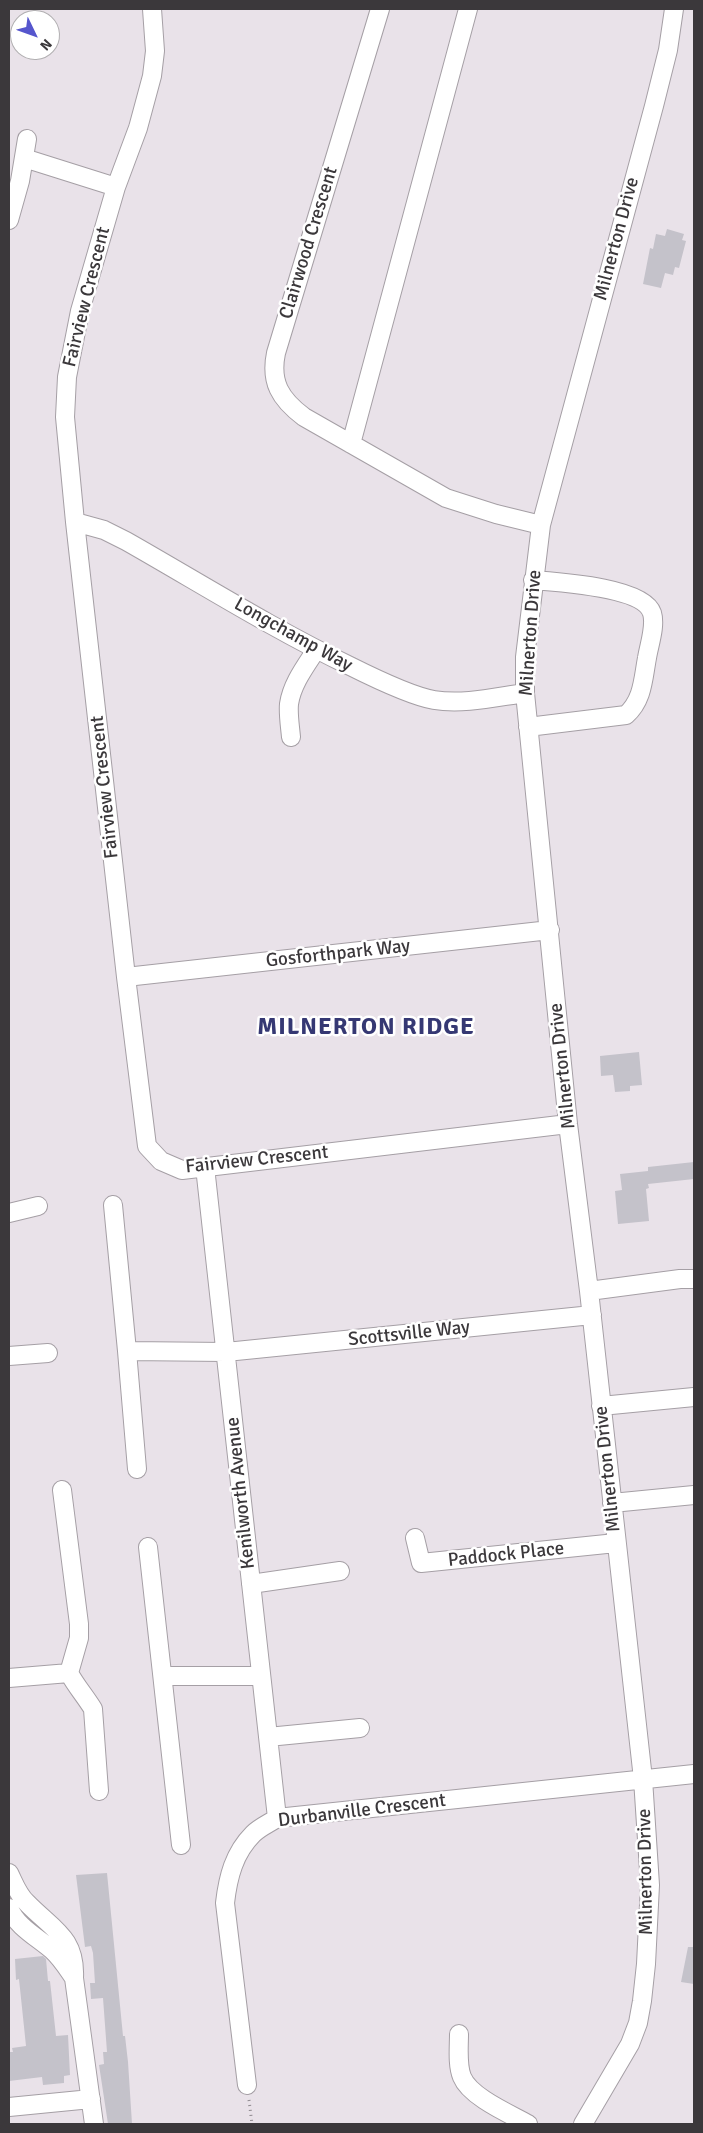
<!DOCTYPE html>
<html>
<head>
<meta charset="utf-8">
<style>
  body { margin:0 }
  #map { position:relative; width:703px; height:2133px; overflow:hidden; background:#e9e2e9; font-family:Signika,sans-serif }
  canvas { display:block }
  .frame { position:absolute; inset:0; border:10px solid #3b383b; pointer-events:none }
  .north { position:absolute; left:10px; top:10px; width:50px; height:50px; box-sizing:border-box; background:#fff; border:1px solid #b1afb1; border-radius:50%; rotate:132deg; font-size:14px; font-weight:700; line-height:20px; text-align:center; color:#3b383b }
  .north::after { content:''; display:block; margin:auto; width:18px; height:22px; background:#5656cd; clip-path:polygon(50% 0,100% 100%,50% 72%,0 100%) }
</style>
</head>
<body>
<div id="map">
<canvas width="703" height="2133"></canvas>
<div class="frame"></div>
<div class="north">N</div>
</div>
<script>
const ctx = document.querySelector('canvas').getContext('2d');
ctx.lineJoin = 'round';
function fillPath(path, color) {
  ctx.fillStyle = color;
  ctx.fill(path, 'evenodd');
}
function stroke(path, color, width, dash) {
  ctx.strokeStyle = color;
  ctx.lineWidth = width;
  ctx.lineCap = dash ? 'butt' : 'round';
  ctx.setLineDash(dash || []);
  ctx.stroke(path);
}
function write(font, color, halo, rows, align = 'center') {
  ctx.font = font + ' Signika,sans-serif';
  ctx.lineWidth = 5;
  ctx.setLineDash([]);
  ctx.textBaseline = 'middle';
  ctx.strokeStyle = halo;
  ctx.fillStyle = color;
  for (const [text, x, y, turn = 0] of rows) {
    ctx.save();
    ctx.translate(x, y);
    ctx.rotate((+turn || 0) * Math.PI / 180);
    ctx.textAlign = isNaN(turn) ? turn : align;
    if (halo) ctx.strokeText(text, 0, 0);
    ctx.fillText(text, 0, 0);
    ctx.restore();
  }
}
fillPath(new Path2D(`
  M667,229L684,234L682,240L686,241L679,268L675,267L673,275L665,273L661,288L643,284L650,248L653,249L656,234L665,236Z
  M639,1052L642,1085L630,1086V1091L615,1092L613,1075L601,1076L600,1056Z
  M694,1162V1179L648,1184L649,1188L646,1189L649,1221L618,1224L615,1191L622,1190L620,1174L648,1171V1167Z
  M107,1873L123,2036H125L128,2062L132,2124H108L99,2065L104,2064L103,2052H107L103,1998L91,1999L90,1983H95L93,1953L91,1946L85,1947L76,1875Z
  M688,1947H694V1984L681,1982Z
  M43,1956L46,1959L48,1981H50L56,2036L68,2035L70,2075L64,2076V2083L43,2085L42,2077L9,2081V2052H13L12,2048L26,2046L19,1979L16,1980L15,1959Z`), '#c4c2ca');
const minor = new Path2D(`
  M152,9L155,51L152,76L138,128L116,187L80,311L67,377L65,417L75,522L126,977L147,1146L161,1161L182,1170L568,1124
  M380,9L276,353C270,382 280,399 304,417L446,498L496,514L541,525
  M24,158L116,187
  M9,220L20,181L27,139
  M351,444L468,9
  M75,522L104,530L126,541C200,583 273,629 350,666C372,677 411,696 434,700C463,705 496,697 525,693
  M528,727L626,715C643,700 643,679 647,658C649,645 656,626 652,613C644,587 557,582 533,580
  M291,737C290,726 288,714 289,704C292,684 305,667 316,650
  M126,977L550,930
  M205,1167L277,1818
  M113,1205L127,1351
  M9,1213L38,1206
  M589,1291L680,1279H694
  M9,1356L48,1353
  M601,1406L694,1397
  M137,1469L127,1351L226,1352L592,1315
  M62,1490L79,1624V1638L69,1673C76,1686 85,1696 93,1709L99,1791
  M612,1503L694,1495
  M415,1538L421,1563L616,1543
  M148,1547L181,1845
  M251,1584L340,1571
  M163,1676H261
  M9,1678L69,1673
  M268,1737L360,1728
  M9,1873C14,1883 18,1895 27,1903C52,1929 76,1937 74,1978L94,2124
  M9,1908C17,1927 37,1937 52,1950C61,1958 67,1968 74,1978
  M459,2034C459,2047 457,2065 462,2077C470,2097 510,2114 528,2124
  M247,2085L225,1903C228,1877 234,1853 253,1834C260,1827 270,1823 277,1818L694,1774
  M9,2107L91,2099
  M583,2124L630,2044L638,2023L642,2001L646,1964L650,1885L643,1779L589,1291L568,1124L525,693V657L541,525L654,106L668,50L674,9`);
stroke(minor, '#a59fa5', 20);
stroke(new Path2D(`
  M249,2100L252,2124`), '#8f8a8f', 3, [1, 4]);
stroke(minor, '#fff', 18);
write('19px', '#3b383b', '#fff', [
  ["Milnerton Drive",617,239,-75],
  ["Clairwood Crescent",309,243,-73],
  ["Fairview Crescent",87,297,-76],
  ["Milnerton Drive",531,633,-86],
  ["Longchamp Way",293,635,29],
  ["Fairview Crescent",105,787,-96],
  ["Gosforthpark Way",338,954,-6],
  ["Milnerton Drive",563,1066,-96],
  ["Fairview Crescent",257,1160,-6],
  ["Scottsville Way",409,1334,-6],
  ["Milnerton Drive",608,1469,-96],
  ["Kenilworth Avenue",241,1493,-96],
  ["Paddock Place",506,1555,-6],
  ["Durbanville Crescent",362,1811,-7],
  ["Milnerton Drive",646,1872,-91]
]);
ctx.letterSpacing = '1px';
write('bold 24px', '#353873', '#fff', [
  ["MILNERTON RIDGE",366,1028]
]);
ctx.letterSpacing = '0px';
</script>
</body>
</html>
